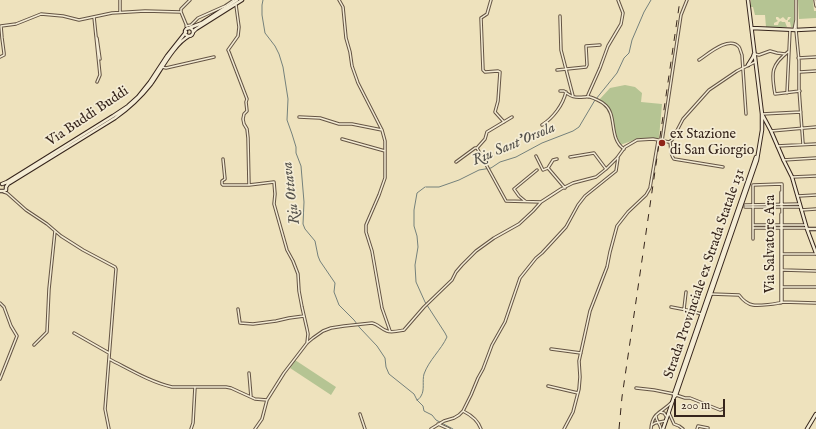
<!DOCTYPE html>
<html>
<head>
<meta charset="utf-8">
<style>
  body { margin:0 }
  #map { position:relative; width:816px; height:429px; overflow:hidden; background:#eee2bd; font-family:"IM FELL English",serif }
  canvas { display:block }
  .scale { position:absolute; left:674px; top:399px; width:51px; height:18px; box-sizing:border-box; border:2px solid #36251c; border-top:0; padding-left:5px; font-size:12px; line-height:14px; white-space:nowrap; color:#36251c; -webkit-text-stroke:3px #f4ecd4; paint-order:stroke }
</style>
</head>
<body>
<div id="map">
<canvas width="816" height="429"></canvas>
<div class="scale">200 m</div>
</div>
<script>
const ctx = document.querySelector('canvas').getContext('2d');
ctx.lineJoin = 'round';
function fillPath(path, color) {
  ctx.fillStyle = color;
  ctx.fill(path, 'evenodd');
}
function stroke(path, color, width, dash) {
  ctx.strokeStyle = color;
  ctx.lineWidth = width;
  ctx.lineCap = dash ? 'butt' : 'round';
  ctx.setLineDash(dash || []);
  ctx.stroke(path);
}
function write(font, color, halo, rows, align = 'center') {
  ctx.font = font + ' "IM FELL English",serif';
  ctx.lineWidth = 3.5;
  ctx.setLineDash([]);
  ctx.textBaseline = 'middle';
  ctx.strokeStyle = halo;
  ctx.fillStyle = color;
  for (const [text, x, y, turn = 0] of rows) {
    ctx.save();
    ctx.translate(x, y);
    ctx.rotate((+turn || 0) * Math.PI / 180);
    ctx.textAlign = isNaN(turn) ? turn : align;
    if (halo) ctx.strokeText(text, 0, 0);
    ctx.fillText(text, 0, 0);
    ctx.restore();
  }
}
fillPath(new Path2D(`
  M751,0H794V22L793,27H791L790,22H788V20H789L791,17H788L787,20H786L783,17L780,19L778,17H776V19L778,21L774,23V25H778L779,22L781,21L782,22H785L787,27H782V28L766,27L765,15H755L753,7H751Z
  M798,0H813L814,11H816V18L799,19Z
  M625,85L635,87L642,93L641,102L662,104L659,138H640L620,145L619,143L613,125L611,110L599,100L610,88Z
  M295,360L336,387L331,395L290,368Z`), '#b5c493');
stroke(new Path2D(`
  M263,0L262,5V15L265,33L275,46L279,54L283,67L288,99L287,120L292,134L296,147V153L301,166L304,202L303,224L305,229L315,241L318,256L320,261L335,283L334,292L339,305L354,320L360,328L377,346L385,358L386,367L389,374L414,394L417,400L423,406L424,411L432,415L436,420L453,429
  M596,99L617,73L624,58L629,53L632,40L644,12L651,0
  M426,187H439L459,180L479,170L491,168L500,162L516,157L542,143L573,131L579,127L595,100
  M417,400C419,399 420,398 421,396C425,390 422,381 424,374C429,360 441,350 447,337L445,333L425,302L416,282L415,265L418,247L417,236L414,226V210L417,193L425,187`), '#74807b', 1);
const street = new Path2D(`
  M339,0L343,7L346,38L350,52L352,66L358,83L382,130L385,141V178L379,195L366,225V232L372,251L382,308L390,331
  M491,0L487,14L481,18L483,70L485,72L498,71L500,72L498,101L495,112L504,122
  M796,0V30L799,61V89L803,144
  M815,0L816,6
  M236,5L239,27L238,36L228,50L229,52L247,99L246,102L247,111L244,114L243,119L244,124L247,129L248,138L249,185
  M120,12V0
  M560,16L561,50L573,96
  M94,17L100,75L97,82
  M186,26L191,25L198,18L225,6L234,0
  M188,29L181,12V9L190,0
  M794,30L796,20
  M97,38L100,59
  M789,51C771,65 771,72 775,94L800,91
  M755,54L759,55L770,51L777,53L785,54
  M0,57L4,55V53L2,38L1,26L16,24L41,14L63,16L79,20L112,13L145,11L181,12
  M798,58L816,57
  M699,60C707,55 729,35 739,47C740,48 741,53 742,55L746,114
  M162,67L166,68L214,57
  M557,70L586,67L587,65L586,46L600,45
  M800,72L816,71
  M560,91H564C571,97 575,98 584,97C587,97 587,96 590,97C594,98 602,102 604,104C618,114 608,138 624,149
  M787,93L790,30
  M588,97V95L600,68L608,46L621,24L623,13L618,0
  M762,114L801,112
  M299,117L320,118L339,124H352L382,130
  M512,117L487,132L485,139L477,148L506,201L541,202
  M542,125C553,118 563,105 566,92
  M771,131L816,127
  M342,139L385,151
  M662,141L681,15L687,0
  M670,142C671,147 670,155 674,159L723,167
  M777,146L816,144
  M536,156L543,170L548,168L565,188
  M570,157L594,153L606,169
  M223,159L225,179L222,181V184L223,185H249L274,182L275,194L274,204L287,250L293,261L298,274L299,291L302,307L307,329L308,334L307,343
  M783,160L816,158
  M456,162L475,148H477
  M548,168L553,160L557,159
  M792,177L816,176
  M4,192L7,193L26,210L47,224L61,236L83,250L115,267L116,269L105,409L109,429
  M781,192V207
  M798,196L816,195
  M525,201L519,196L514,189L537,170
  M745,205L800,204
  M745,207H800
  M801,210L816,209
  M781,214V303
  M754,225H806
  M753,228H806
  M753,239V185L782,184V302
  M783,254H816
  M783,270L816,271
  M782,287H816
  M711,294L739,295C742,299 747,304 753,305C758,306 778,304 782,302L816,303
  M0,303L4,307L11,326L17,336L0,379
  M671,307L692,311L701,314
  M238,309L240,323L253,324L276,321L289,318L304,316
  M684,309L686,292
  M692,311L695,301
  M74,333L109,353
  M34,345L47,332L49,289L55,231
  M551,349L581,353
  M109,359C129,369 150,382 172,387H226L231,388L255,399L267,400
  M249,373L251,397
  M548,386L578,393
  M636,388L654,390L674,394
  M676,395L685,398H690L720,410L723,409
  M463,411C471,415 478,420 481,429
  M660,412L664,413L666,416
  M669,413L674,424L679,426L683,429
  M360,414L365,429
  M656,416C656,421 660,423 661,429
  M438,424L449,429
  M652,425L655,423L665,421
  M191,429L193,423L195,387
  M255,429L262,419L267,400L284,373L307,343L313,338L323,331L331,328L344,326L372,323C378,324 381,329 387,331C391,333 399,331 404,330L424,307L452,280L456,272L462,265L476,251L494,238L519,224L533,211L541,202L561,189L573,183L596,177L606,169L617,158L625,147L637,140L653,139L669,142L672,140L683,119L709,90L737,71L755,62
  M431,429L444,421L454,418L459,415L463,411L471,395L478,378L483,369L492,345L505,322L520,278L536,258L542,253L566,227L578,205L585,196L616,171L618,158
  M564,429L573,412L579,389L580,377L579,361L590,311L607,267L610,252L617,226L628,212L646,195L650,188L658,141
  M651,429C652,412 662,413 672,402
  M697,429L698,426L708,428`);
const secondary = new Path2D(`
  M189,28L202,23L237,0
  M752,28L796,30L816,29
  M185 32a4 4 0 1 1 8 0a4 4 0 1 1-8 0Z
  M193,32L196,29L242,0
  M748,65L753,57L754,54
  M762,114L771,131L784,161L792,177L807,229L816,253
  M2,184L7,182L113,116L128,106L138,97L150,82L167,56L186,32
  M6,187L8,184L115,118C129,108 140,98 151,84C161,70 174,44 189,36
  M0,191H4L6,190V187
  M807,229H816
  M674,397L676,395L757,160L762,130V114L748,0
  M663,429L674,397V394L756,157
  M807,429L816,414`);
stroke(street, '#645444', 3.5);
stroke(secondary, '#36251c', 4.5);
stroke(street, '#f4ecd4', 1.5);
stroke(secondary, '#f4ecd4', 2.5);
stroke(new Path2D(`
  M619,429L622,397L680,0`), '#36251c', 1, [7, 7]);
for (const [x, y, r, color] of [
  [662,143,4,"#8f2418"]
]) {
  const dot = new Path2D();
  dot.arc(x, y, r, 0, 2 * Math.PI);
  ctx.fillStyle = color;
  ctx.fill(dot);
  stroke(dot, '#f4ecd4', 1.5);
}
write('14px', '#36251c', '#f4ecd4', [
  ["Via Buddi Buddi",88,117,-34],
  ["Via Salvatore Ara",771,244,-90],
  ["Strada Provinciale ex Strada Statale 131",705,274,-71]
]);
write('14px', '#36251c', '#f4ecd4', [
  ["ex Stazione",670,135],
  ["di San Giorgio",670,151]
], 'left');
write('italic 15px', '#55524c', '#f4ecd4', [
  ["Riu Sant'Orsola",514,145,-23],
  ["Riu Ottava",292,193,-97]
]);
</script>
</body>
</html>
